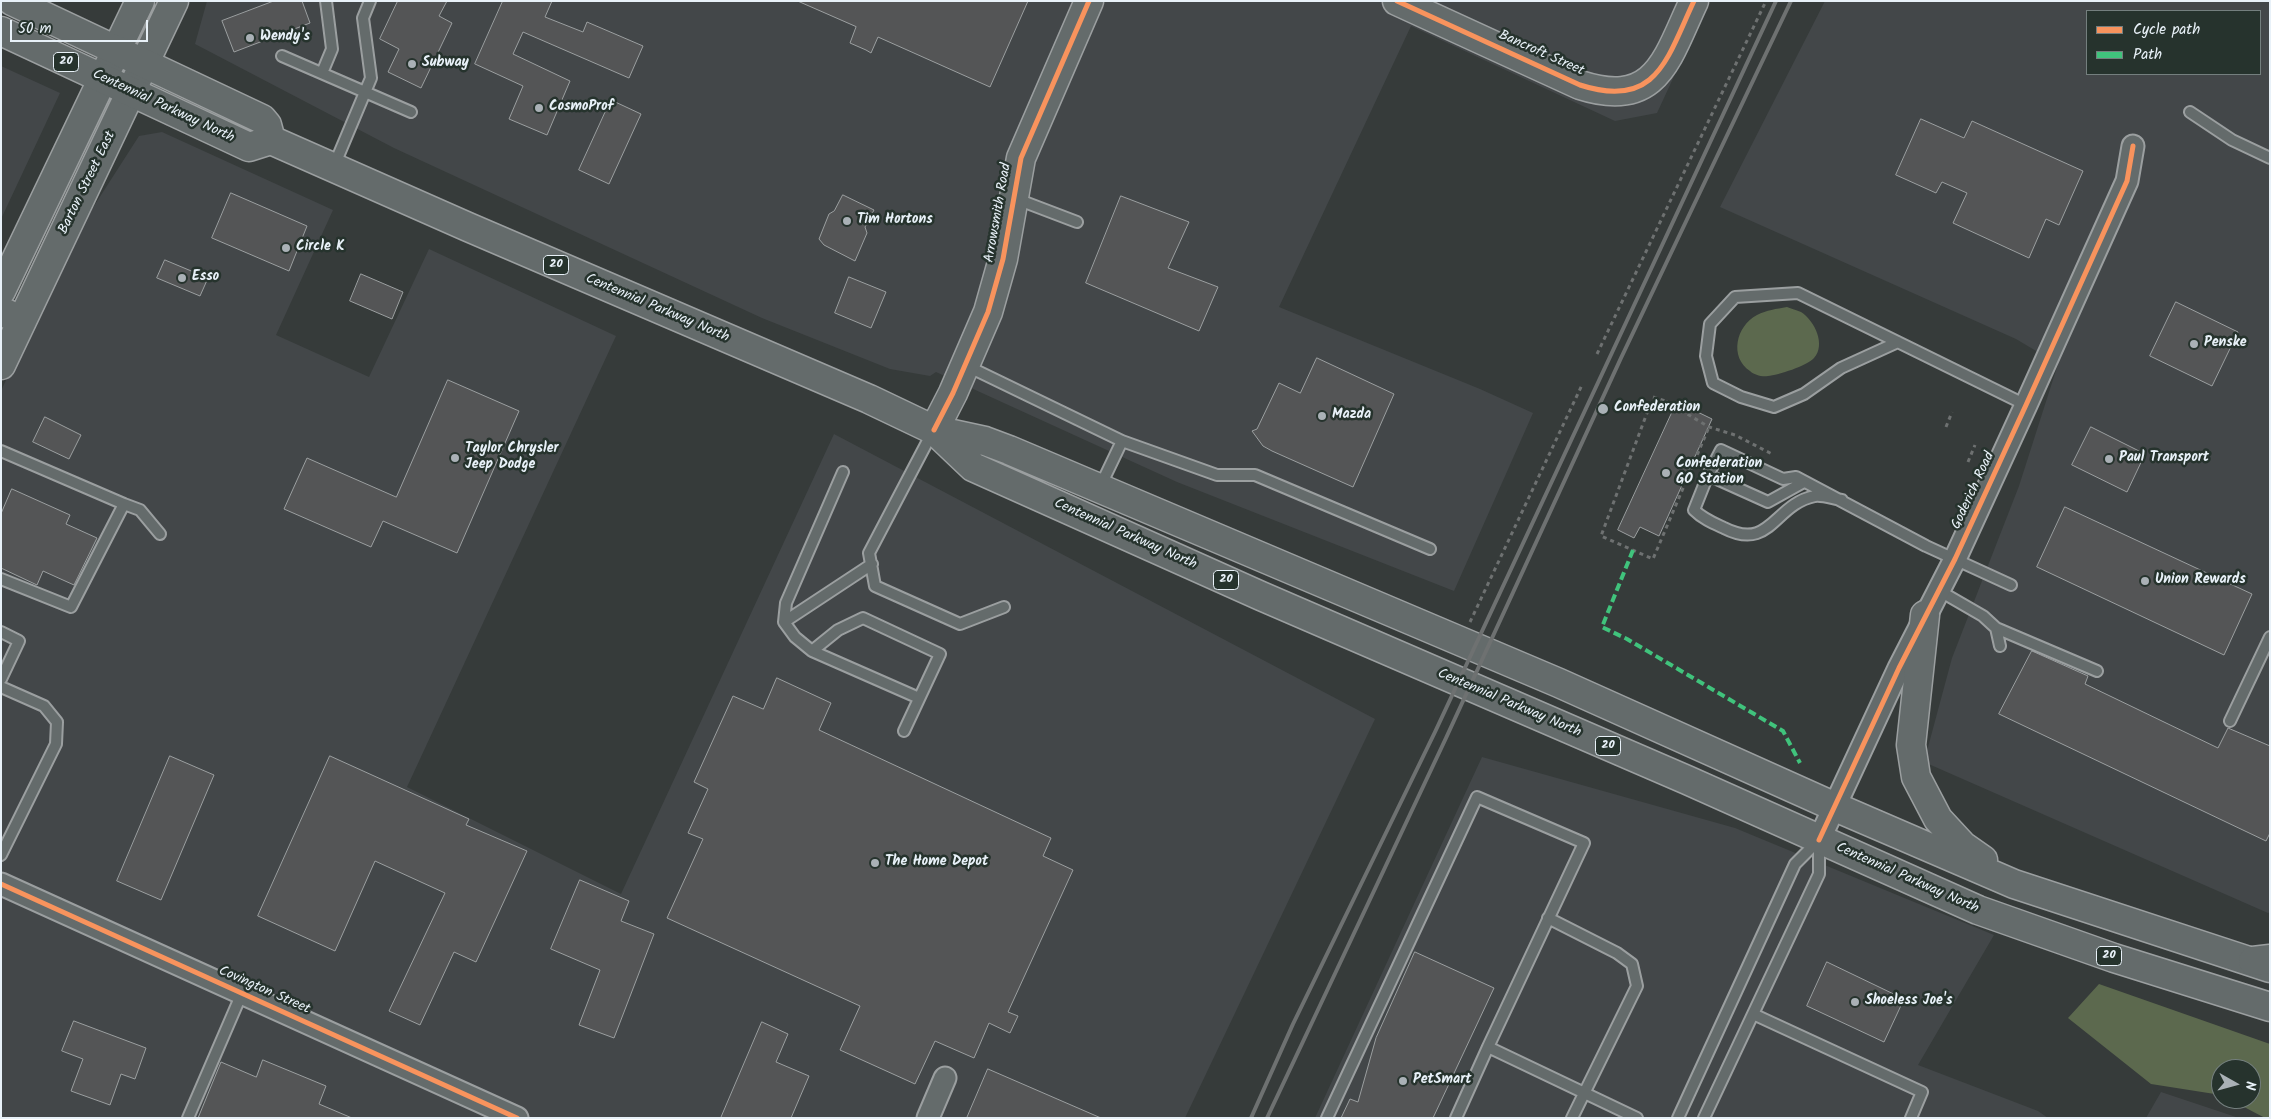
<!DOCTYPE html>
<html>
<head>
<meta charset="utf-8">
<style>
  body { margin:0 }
  #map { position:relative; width:2271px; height:1119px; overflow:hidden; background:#363b3a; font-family:Kalam,sans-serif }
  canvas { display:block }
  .frame { position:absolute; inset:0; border:2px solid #e8f1f8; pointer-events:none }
  .legend { position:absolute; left:2086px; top:10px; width:175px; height:65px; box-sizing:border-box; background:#26332d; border:1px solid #747f7e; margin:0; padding:6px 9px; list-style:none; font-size:15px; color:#e8f1f8 }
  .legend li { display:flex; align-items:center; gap:10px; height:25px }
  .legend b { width:25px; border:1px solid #747f7e }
  .north { position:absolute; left:2211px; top:1059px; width:50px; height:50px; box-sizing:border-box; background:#26332d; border:1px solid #747f7e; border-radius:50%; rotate:97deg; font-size:14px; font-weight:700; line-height:20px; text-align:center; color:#e8f1f8 }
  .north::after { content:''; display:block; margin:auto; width:18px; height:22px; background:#aab1b6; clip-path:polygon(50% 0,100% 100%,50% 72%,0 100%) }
  .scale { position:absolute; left:10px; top:20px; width:138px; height:22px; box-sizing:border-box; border:2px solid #e8f1f8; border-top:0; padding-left:6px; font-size:15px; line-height:18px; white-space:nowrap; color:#e8f1f8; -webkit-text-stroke:4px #26332d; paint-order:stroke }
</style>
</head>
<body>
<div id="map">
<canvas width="2271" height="1119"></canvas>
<div class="frame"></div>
<ul class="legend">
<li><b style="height:6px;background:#f8935d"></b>Cycle path</li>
<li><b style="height:6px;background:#40c37c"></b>Path</li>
</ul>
<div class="north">N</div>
<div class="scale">50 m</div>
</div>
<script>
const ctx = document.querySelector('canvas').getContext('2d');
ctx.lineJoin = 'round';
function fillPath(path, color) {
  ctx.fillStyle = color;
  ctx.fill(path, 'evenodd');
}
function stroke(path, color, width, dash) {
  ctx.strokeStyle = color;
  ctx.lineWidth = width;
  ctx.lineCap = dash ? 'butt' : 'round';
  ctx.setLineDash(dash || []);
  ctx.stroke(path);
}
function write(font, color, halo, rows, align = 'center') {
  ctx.font = font + ' Kalam,sans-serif';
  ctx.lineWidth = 5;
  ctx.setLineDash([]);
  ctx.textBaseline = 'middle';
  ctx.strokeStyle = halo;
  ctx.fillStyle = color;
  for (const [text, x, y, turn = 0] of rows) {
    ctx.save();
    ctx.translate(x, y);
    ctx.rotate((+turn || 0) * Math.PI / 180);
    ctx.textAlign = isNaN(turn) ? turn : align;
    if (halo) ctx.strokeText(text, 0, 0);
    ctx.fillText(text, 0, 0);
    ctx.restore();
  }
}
fillPath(new Path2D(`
  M207,1H1709L1657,113L1615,121L1411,26L1279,307L1480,389L1533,413L1454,591L1177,482L936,372L930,376L890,369L762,318L394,148L195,44Z
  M1825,1H2270V912L2268,913L1924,762L1952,658L2019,486L2058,364L2016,339L1720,207ZM2087,11H2260V74H2087Z
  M1,66L60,93L1,219Z
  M162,132L333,210L276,335L369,377L429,249L616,336L407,787L621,894L834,434L1375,719L1185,1118H1V391L67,248L139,136Z
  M1482,757L1735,828L1994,935L1918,1065L2038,1111L2048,1118H1315Z
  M2161,1092L2239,1118H2146Z`), '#434749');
fillPath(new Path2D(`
  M1787,307C1791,309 1797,310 1801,312C1815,321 1826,345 1814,358C1807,366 1778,375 1768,376C1762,377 1754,375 1750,371C1729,357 1736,326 1757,315C1767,310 1776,309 1787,307Z
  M2099,984L2270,1044V1118H2265L2229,1099H2251V1069H2221V1095L2151,1084L2068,1018Z`), '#5c694e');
const building = new Path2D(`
  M274,1H302L310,23L234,52L222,21Z
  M398,1H447L439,16L452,23L421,88L388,72L399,49L380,39Z
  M503,1H552L545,17L583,32L587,22L643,46L629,78L523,32L513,54L570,81L547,135L509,119L523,86L475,64Z
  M798,1H1028L990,87L878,37L871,53L866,50L850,43L856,27Z
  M611,100L641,114L609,184L579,170Z
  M1921,119L1964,138L1972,121L2083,171L2059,225L2046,219L2029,258L1953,223L1967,193L1942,182L1936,193L1896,175Z
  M231,193L307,226L289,271L212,238Z
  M843,195L874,210L865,227L867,233L855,261L824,245L819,239L829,214L834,211Z
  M1121,196L1189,222L1168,268L1218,287L1199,331L1086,283Z
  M165,260L208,278L200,296L157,278Z
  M361,274L403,292L392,319L350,301Z
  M849,277L886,292L871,328L835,313Z
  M2176,302L2238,332L2212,386L2150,356Z
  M1317,358L1394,394L1353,487L1272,451L1263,446L1252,431L1257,429L1279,383L1300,393Z
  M448,380L519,411L457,553L383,521L371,547L284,509L307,458L396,497Z
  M1677,402L1712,419L1659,536L1640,527L1634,538L1618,530Z
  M45,417L81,435L69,459L33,442Z
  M2091,427L2145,454L2127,492L2072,465Z
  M12,489L70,515L66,524L97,538L74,585L43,571L37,585L1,568V514Z
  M2065,507L2252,594L2224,655L2037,567Z
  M2032,651L2088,676L2085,684L2218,748L2228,728L2270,746V833L2266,841L1999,714Z
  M777,678L831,703L819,730L1051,838L1043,856L1073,870L1008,1012L1018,1016L1010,1033L989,1023L974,1058L935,1041L915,1084L840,1050L860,1006L667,918L703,839L688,833L708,789L694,782L733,696L763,709Z
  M170,756L214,775L161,900L117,881Z
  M330,756L469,819L466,825L527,851L476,962L454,952L420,1025L389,1011L445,893L375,861L335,951L258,916Z
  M580,880L629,901L621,921L654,934L614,1038L579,1025L600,970L551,949Z
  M1415,952L1494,988L1433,1118H1341L1350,1099L1358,1102L1376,1038Z
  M1827,962L1904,999L1884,1042L1807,1006Z
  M74,1021L146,1048L135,1079L121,1074L110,1105L71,1091L83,1059L62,1051Z
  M762,1022L788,1034L776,1062L809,1076L791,1118H721Z
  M263,1060L326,1086L319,1104L352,1118H198L221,1062L256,1077Z
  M988,1069L1101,1118H967Z`);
fillPath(building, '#545556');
stroke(building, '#9b9fa0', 1);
const lane = new Path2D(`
  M282,56L411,112
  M322,73L332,49L326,1
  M2190,112L2232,140L2270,158
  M334,166L371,78L363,18L370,1
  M1014,198L1077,222
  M1898,342L1841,368L1804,394L1774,407L1741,397L1713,383L1706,356L1710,324L1735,297L1798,293L2026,405
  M967,366L1122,441L1217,475H1255L1430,549
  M933,431L869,553L875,586L960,624L1004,607
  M1,451L124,504L71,607L1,579
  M1708,475L1768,502L1804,482
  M1100,487L1122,441
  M1842,500C1834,499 1823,495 1815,496C1774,504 1771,552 1724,528C1713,523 1703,519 1694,510L1708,475L1721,450L1783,479L1796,477L1926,546L2011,585
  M124,504L140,510L160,534
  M872,564L784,622L795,637L812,651L838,630L863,618L940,654L904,731
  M1938,590L1983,616L1996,628L2000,646
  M784,622L786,603L843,472
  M1996,628L2097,671
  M1,632L19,641L1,679
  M812,651L919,698
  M1,687L44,706L57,722L56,744L1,855
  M2230,721L2270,637
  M1548,918L1617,953L1632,964L1637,986L1572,1118
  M1753,1014L1922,1092L1911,1118
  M188,1118L242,993
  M1327,1118L1477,797L1584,843L1488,1047
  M1456,1118L1488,1047L1637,1118
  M1678,1118L1795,864L1819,840
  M1704,1118L1819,874V841`);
const street = new Path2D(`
  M1819,840L1899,668L1955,559L2026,405L2127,181L2133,146
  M1,884L517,1118
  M928,1118L945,1078`);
const secondary = new Path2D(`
  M1397,1L1580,85C1657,110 1667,58 1694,1
  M1,291L140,1
  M1,311L22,321
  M1,365L174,1
  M934,430L953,393L988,312L1003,259L1021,158L1089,1`);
const primary = new Path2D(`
  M12,1L262,119L267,125L271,140
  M1,31L249,147L271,140L468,227L869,399L934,430L985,441L1009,450L1559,683L1833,806L2014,884L2270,968
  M934,430L973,467L1261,596L1687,780L1978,910L2114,958L2270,1007
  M1925,615L1911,745L1916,777L1938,819L1963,846L1983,860`);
const highway = new Path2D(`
  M2253,961L2270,959`);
stroke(lane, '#9b9fa0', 14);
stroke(street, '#9b9fa0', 25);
stroke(secondary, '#9b9fa0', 31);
stroke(primary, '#9b9fa0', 31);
stroke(highway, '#9b9fa0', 31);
stroke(new Path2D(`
  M1597,354L1766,1
  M1653,397L1668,402L1650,405L1601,536L1653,559L1709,427
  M1667,402L1709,427L1735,435L1774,455
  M1946,427L1952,412
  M1968,462L1975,445
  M1470,622L1582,385`), '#6e7171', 3, [4, 4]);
stroke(lane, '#646b6b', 10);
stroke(street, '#646b6b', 21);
stroke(secondary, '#646b6b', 28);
stroke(primary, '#646b6b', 28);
stroke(highway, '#646b6b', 28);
stroke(new Path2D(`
  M1251,1118L1293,1024L1435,732L1776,1
  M1267,1118L1446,738L1621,358L1791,1`), '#6e7171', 4);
stroke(new Path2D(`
  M1633,550L1602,627L1627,639L1783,731L1800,763`), '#40c37c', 4, [8, 4]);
stroke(new Path2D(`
  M1397,1L1580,85C1657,110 1667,58 1694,1
  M934,430L953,393L988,312L1003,259L1021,158L1089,1
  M1819,840L1899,668L1955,559L2026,405L2127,181L2133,146
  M1,884L517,1118`), '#f8935d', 5);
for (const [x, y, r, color] of [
  [250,38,5,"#aab1b6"],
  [412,64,5,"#aab1b6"],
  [539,108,5,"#aab1b6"],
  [847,221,5,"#aab1b6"],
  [286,248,5,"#aab1b6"],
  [182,278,5,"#aab1b6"],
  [2194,344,5,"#aab1b6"],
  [1603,409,6,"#aab1b6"],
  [1322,416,5,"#aab1b6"],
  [455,458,5,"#aab1b6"],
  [2109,459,5,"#aab1b6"],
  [1666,473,5,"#aab1b6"],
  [2145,581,5,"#aab1b6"],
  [875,863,5,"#aab1b6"],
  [1855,1002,5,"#aab1b6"],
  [1403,1081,5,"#aab1b6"]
]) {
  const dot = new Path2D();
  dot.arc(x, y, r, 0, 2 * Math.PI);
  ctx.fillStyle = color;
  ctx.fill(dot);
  stroke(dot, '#26332d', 2);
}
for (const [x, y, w] of [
  [66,62,25],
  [556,265,25],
  [1226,580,25],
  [1608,746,25],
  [2109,956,25]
]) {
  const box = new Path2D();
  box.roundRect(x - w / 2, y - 9.5, w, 19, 4);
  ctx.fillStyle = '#26332d';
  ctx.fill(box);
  stroke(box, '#e8f1f8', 1);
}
write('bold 12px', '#e8f1f8', null, [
  ["20",66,62],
  ["20",556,265],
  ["20",1226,580],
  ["20",1608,746],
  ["20",2109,956]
]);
write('bold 14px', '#e8f1f8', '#26332d', [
  ["Wendy's",260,38],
  ["Subway",422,64],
  ["CosmoProf",549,108],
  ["Tim Hortons",857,221],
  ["Circle K",296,248],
  ["Esso",192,278],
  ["Penske",2204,344],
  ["Confederation",1614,409],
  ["Mazda",1332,416],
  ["Taylor Chrysler",465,450],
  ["Jeep Dodge",465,466],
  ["Paul Transport",2119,459],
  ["Confederation",1676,465],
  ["GO Station",1676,481],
  ["Union Rewards",2155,581],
  ["The Home Depot",885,863],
  ["Shoeless Joe's",1865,1002],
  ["PetSmart",1413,1081]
], 'left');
write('14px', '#e8f1f8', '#26332d', [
  ["Bancroft Street",1541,54,24],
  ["Centennial Parkway North",163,107,25],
  ["Barton Street East",88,183,-64],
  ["Arrowsmith Road",999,213,-80],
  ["Centennial Parkway North",657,309,23],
  ["Goderich Road",1974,491,-65],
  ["Centennial Parkway North",1125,535,24],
  ["Centennial Parkway North",1509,704,23],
  ["Centennial Parkway North",1907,879,24],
  ["Covington Street",264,991,24]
]);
</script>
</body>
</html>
